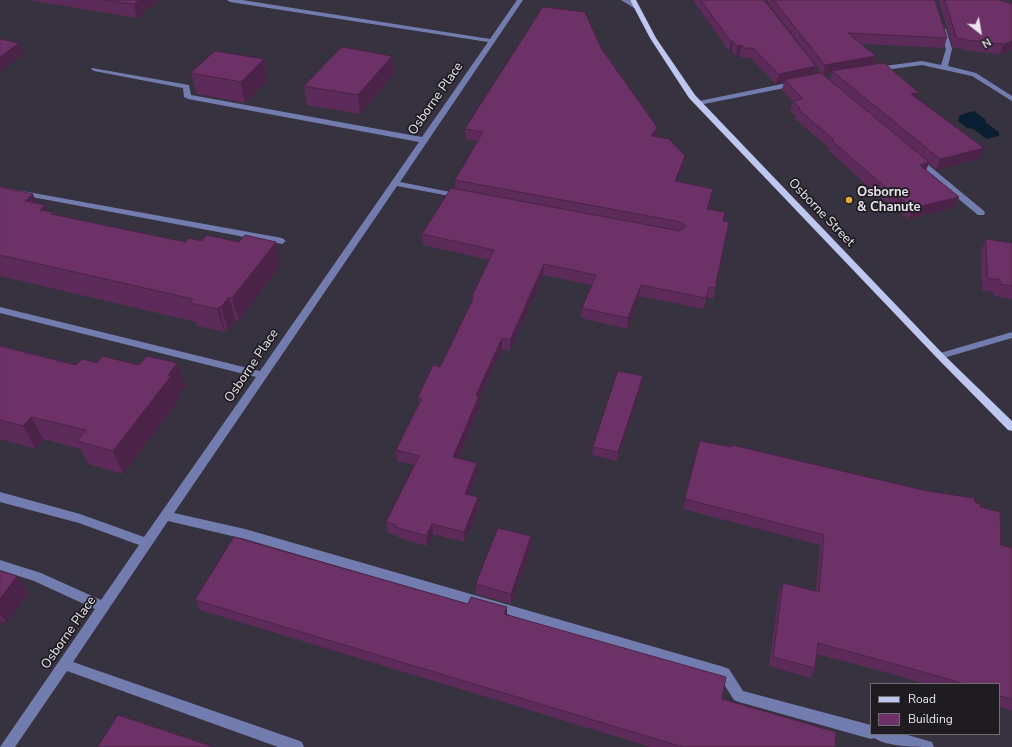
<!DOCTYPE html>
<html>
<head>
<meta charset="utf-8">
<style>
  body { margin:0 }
  #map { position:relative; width:1012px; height:747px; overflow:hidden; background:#37323f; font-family:"Nunito Sans",sans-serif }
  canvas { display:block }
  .legend { position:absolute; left:870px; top:683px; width:130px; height:52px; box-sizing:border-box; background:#1e1b21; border:1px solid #6f6c73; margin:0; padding:5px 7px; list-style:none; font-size:12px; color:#e8e5ee }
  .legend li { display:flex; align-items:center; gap:8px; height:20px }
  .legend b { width:20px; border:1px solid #6f6c73 }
  .north { position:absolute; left:960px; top:12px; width:40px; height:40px; -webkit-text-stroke:3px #1e1b21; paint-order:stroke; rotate:149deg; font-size:11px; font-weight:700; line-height:16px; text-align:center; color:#e8e5ee }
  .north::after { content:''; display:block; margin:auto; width:14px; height:18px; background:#e8e5ee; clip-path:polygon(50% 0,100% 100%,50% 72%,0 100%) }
</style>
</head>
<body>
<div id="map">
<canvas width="1012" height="747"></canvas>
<ul class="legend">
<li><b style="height:5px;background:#bec7f0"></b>Road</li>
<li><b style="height:11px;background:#6c3267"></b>Building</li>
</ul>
<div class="north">N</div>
</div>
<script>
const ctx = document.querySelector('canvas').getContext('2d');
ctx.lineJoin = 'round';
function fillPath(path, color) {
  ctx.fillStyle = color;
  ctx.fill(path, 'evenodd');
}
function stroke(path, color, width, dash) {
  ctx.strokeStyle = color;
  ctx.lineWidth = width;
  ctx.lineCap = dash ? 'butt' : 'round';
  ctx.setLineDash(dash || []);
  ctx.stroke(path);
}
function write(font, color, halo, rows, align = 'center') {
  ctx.font = font + ' "Nunito Sans",sans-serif';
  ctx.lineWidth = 3.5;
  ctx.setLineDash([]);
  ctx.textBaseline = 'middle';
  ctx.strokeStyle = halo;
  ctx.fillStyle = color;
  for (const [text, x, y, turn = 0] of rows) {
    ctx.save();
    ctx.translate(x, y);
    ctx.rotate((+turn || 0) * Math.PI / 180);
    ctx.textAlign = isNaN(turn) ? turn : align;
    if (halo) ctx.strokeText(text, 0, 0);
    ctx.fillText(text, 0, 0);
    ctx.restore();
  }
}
fillPath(new Path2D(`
  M974,111L986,120L985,122L999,132V136L987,139L973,129L967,128L958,121L960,115Z`), '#091e30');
fillPath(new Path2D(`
  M227,0H242L490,39L517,0H523L400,182L460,194L464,196L460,198L397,186L174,513L245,529L724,667L729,669L743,691L871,725V734H904L932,742L934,747C916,747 888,747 874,738L871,739L739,702L734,700L720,678L245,539L168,521L73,662L297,740L302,742L304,747H278L67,671L15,747H0L95,609L34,581L0,570V560L41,573L101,600L139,545L79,523L0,502V492L80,514L144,537L256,377L0,313V307L260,371L419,142L188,99L184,97L183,88L94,71L91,69L92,68L189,85L191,95L422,137L488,42L230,2Z
  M621,0H629L639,7L634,8Z
  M941,28L946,29L952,49L948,66L976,73L1012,96V101L972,76L922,65L877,71L874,69L877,67L922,61L941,65L946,49L940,29Z
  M797,81H800V85L699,105L695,103L699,101Z
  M914,158H920L984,211L985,213L984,215H978L914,162Z
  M0,187L282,238L286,241L282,244L0,191Z
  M1012,332V338L940,359L935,356L937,354Z`), '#727cae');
fillPath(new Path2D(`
  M630,0H636L656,38L695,95L943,354L1012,421V431L1008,430L937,358L689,98L650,38Z`), '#bec7f0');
fillPath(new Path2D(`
  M28,0H159L137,18Z
  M693,0H764L816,66L814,74L822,73L768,3V0H935L947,38L944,48L861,44L876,56L874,65L917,98L980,158L936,170L929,163L926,170L959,197L955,207L908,219L898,210L896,211L829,151L830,149L795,119L796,116L790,111L793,101L782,90L784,82L776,84L751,58H742L740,55L735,56L732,51H729ZM832,73L830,80L823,74Z
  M939,0H1000L1012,50L1000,54L962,50V48H953L939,1Z
  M601,48L657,127L656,137L685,156L683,166L677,181L713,189L708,209L723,221L729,222L713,299L707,297L704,309L639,296L627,329L581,318L582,308L592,285L543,275L510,351L502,349L479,398L480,406L458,459L477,473L469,495L478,497L479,508L464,542L433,534L427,546L397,537V535L388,533L386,522L415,465L397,461L396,450L419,403L418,397L440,367L472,302V296L490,260L423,245L422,234L455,188V180L478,141L466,139L465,129Z
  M191,73L268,81L245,103L197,94Z
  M394,74L360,114L307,105L304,86Z
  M0,187L36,203L45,205L47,211L52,212L53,214L280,265L239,321L235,320L228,330H225L224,332L197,326L196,322L0,276Z
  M986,239L1012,243V299L994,296V292L982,290L981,251Z
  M0,346L76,365L185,386L178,395L179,399L123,474L88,464L81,449L43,439L36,449L0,439Z
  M642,384L617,461L592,455L593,447Z
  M732,445L975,502L980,507L1001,545L1012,548V711L999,707V684H926L885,672L816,654L815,668L810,678L769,666L779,593L783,583L816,592L820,545L683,509L685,499L731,447Z
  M531,546L511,604L476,594V584Z
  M0,571L29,594L6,623L2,622L0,624Z
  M195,600L507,614L722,699L835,747H651L200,610Z`), '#5d2b59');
fillPath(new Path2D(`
  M139,0H159L137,18L134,4Z
  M731,41H733L732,51H729Z
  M1012,41V50L1000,54L1004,44Z
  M19,43L24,54L0,72V57Z
  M742,45L740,55L735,56L737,46Z
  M392,56L394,74L360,114L358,95Z
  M876,56L873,66L832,71V73L823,74L825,65Z
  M264,59L268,81L245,103L241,82Z
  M816,66L813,76L785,80L784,82L776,84L779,74Z
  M919,93L915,103L911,94Z
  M657,127L656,138L651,136Z
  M984,148L980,158L936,170L940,159Z
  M685,156L683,166L673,191L675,181Z
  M929,162L925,173L920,165Z
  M713,189L711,199L705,219L707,209Z
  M33,194L42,217L25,201Z
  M959,197L955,207L908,219L912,208Z
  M902,199L898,210L896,211L900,200Z
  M45,205L54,228L40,210Z
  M276,242L280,265L239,321L232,298Z
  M544,264L543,275L510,351V340Z
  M641,285L639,296L627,329L628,318Z
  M229,297L235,320L228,330L221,307Z
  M219,307L225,330L224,332L217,309Z
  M502,338V349L479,398L480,406L454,468L453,457L476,395Z
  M177,363L185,386L178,395L179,399L123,474L113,451Z
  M643,376L642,384L617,461L618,452Z
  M31,417L43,439L36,449L23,426Z
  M477,463V473L466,504L465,494Z
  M478,497L479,508L464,542V532Z
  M432,524L433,534L427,546L426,536Z
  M531,536V546L511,604V594Z
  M17,576L29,594L6,623L0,614V599Z
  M507,607V617L504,614Z
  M0,619L2,622L0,624Z`), '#4c2348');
const building = new Path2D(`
  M106,0H139L134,4Z
  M701,0H764L816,66L779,74L753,48H744L742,45L737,46L733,41H731Z
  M774,0H935L947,38L848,33L876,56L825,65Z
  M945,0H1000L1012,4V41L1004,44L966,40V39L957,38Z
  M543,7L585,12L601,48L657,127L651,136L669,139L685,156L675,181L713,189L707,209L725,212L723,221L729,222L715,288L709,287L706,298L641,285L628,318L582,308L596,275L544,264L510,340L502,338L476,395L479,396L453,457L477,463L465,494L478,497L464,532L432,524L426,536L395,527L396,525L386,522L419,456L396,450L422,398L418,397L433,365L440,367L474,297L472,296L494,250L422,234L451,188L680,231L686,226L681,222L455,180L483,132L465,129Z
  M0,39L19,43L0,57Z
  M342,47L392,56L358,95L304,86Z
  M215,51L264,59L241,82L191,73Z
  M884,63L919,93L911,94L984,148L940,159L832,71Z
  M821,73L929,162L920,165L959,197L912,208L902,199L900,200L832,141L834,140L798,109L800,108L793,101L803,99L785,80Z
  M0,187L33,194L25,201L45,205L40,210L52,212L51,214L185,242L189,238L202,241L206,235L239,242L245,235L276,242L232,298L229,297L221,307H219L217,309L190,303L193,299L0,255Z
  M986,239L1012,243V286L1000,284V280L988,278Z
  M0,346L76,365L82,359L97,363L102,356L139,365L147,356L177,363L168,375L171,376L113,451L77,441L86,430L31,417L23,426L0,420Z
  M618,371L643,376L618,452L593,447Z
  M700,441L731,447L732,445L927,491L974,498L975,502L980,504V507L1000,512L1001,545L1012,548V699L999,696V684H965L891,663L818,643L815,668L773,657L783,583L819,592L824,535L685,499Z
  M498,528L531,536L511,594L476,584Z
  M234,537L468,604L471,597L507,607L504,614L726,677L722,699L836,732L835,747H683L195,600Z
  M0,571L17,576L0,599Z
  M118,715L214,747H98Z`);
fillPath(building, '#6c3267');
stroke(building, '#4c2348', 1);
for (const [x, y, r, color] of [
  [849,200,4,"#e2ae34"]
]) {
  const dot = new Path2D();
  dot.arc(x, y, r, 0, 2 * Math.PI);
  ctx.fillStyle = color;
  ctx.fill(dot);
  stroke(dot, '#1e1b21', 1.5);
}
write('13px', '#e8e5ee', '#1e1b21', [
  ["Osborne Place",436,99,-55],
  ["Osborne Street",821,213,46],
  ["Osborne Place",252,366,-56],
  ["Osborne Place",69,633,-55]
]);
write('bold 13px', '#e8e5ee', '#1e1b21', [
  ["Osborne",857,193],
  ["& Chanute",857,208]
], 'left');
</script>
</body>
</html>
